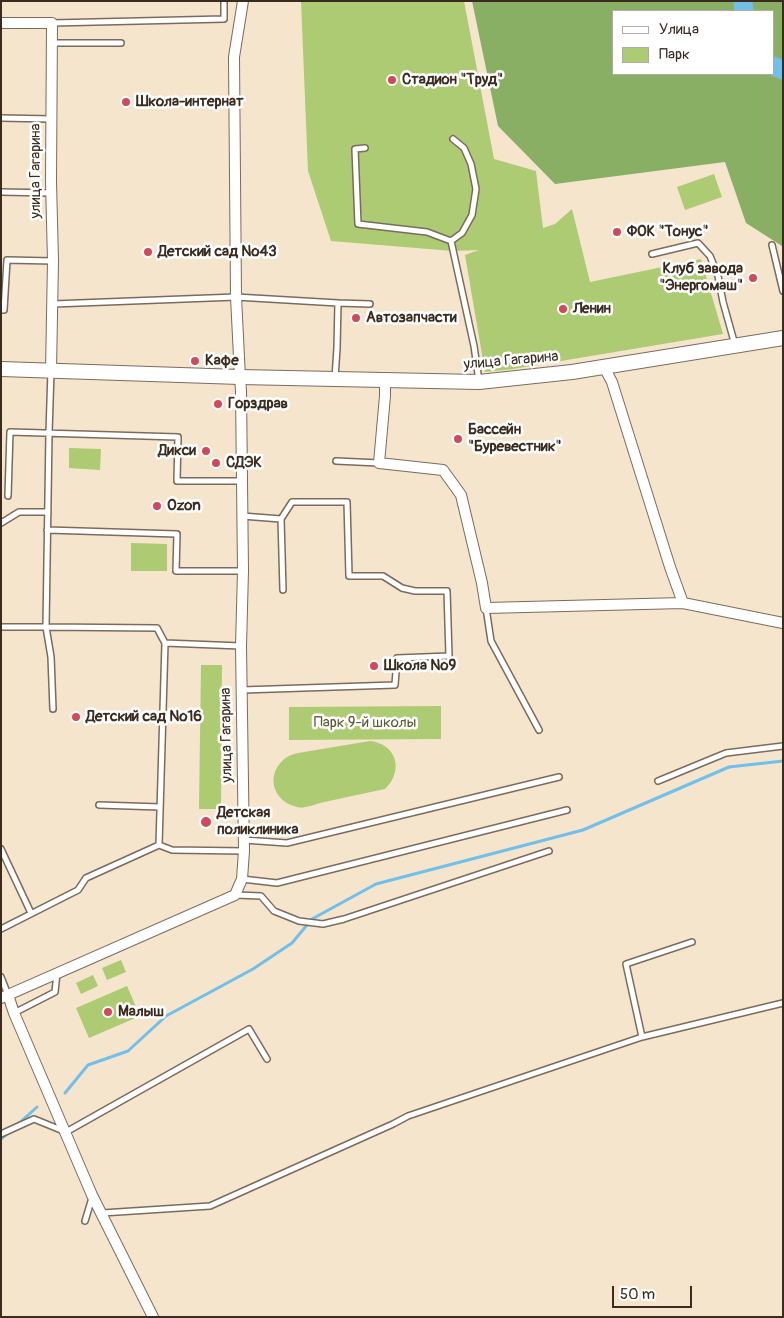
<!DOCTYPE html>
<html>
<head>
<meta charset="utf-8">
<style>
  body { margin:0 }
  #map { position:relative; width:784px; height:1318px; overflow:hidden; background:#f5e5cd; font-family:Pangolin,sans-serif }
  canvas { display:block }
  .frame { position:absolute; inset:0; border:2px solid #3b2a1e; pointer-events:none }
  .legend { position:absolute; left:612px; top:10px; width:162px; height:65px; box-sizing:border-box; background:#fff; border:1px solid #b1aaa5; margin:0; padding:6px 9px; list-style:none; font-size:15px; color:#3b2a1e }
  .legend li { display:flex; align-items:center; gap:10px; height:25px }
  .legend b { width:25px; border:1px solid #b1aaa5 }
  .scale { position:absolute; left:612px; top:1286px; width:80px; height:22px; box-sizing:border-box; border:2px solid #3b2a1e; border-top:0; padding-left:6px; font-size:15px; line-height:18px; white-space:nowrap; color:#3b2a1e; -webkit-text-stroke:4px #fff; paint-order:stroke }
</style>
</head>
<body>
<div id="map">
<canvas width="784" height="1318"></canvas>
<div class="frame"></div>
<ul class="legend">
<li><b style="height:6px;background:#fff"></b>Улица</li>
<li><b style="height:14px;background:#accb72"></b>Парк</li>
</ul>
<div class="scale">50 m</div>
</div>
<script>
const ctx = document.querySelector('canvas').getContext('2d');
ctx.lineJoin = 'round';
function fillPath(path, color) {
  ctx.fillStyle = color;
  ctx.fill(path, 'evenodd');
}
function stroke(path, color, width, dash) {
  ctx.strokeStyle = color;
  ctx.lineWidth = width;
  ctx.lineCap = dash ? 'butt' : 'round';
  ctx.setLineDash(dash || []);
  ctx.stroke(path);
}
function write(font, color, halo, rows, align = 'center') {
  ctx.font = font + ' Pangolin,sans-serif';
  ctx.lineWidth = 5;
  ctx.setLineDash([]);
  ctx.textBaseline = 'middle';
  ctx.strokeStyle = halo;
  ctx.fillStyle = color;
  for (const [text, x, y, turn = 0] of rows) {
    ctx.save();
    ctx.translate(x, y);
    ctx.rotate((+turn || 0) * Math.PI / 180);
    ctx.textAlign = isNaN(turn) ? turn : align;
    if (halo) ctx.strokeText(text, 0, 0);
    ctx.fillText(text, 0, 0);
    ctx.restore();
  }
}
fillPath(new Path2D(`
  M301,1H464L494,159L536,171L543,228L555,224L572,209L590,282L701,259L723,334L513,369L485,372L465,255L479,250L453,251L331,241L308,171Z
  M714,174L722,197L685,210L677,187Z
  M69,448L101,449L100,470L69,468Z
  M131,543L167,544V571H131Z
  M201,665H222L221,809H199Z
  M441,706V739L289,740V707Z
  M370,741C397,744 404,771 385,789C363,794 341,798 320,803C313,805 303,809 297,807C271,801 265,772 287,757C290,755 294,754 298,753Z
  M121,960L126,972L107,980L102,968Z
  M93,975L98,986L81,994L76,983Z
  M127,986L140,1016L89,1038L76,1008Z`), '#accb72');
fillPath(new Path2D(`
  M472,1H783V248L782,246L746,223L725,162L555,184L498,126ZM613,11H773V74H613Z`), '#89af64');
stroke(new Path2D(`
  M65,1093L88,1065L128,1051L166,1016L253,969L292,943L312,919L376,884L583,830L729,767L783,761
  M17,1125L37,1107
  M1,1139L8,1133`), '#71bfeb', 3);
stroke(new Path2D(`
  M743,1L744,11
  M773,66L783,70`), '#71bfeb', 19);
const service = new Path2D(`
  M52,23L224,19V1
  M52,43H121
  M1,118L51,119
  M365,148L355,149L358,224L427,232L451,241L474,346L479,381
  M1,192L51,193
  M451,241L462,233L472,215L476,189L471,164L464,148L453,139
  M772,245L783,291
  M652,254L698,243L710,256L718,276L723,302L735,345
  M338,303L370,304
  M53,304L236,297L338,303L337,348L335,378
  M1,310H4L7,260L53,261
  M51,371L49,433L46,627L157,628L165,643
  M336,461L379,463
  M8,496L10,432L178,437L177,481H242
  M242,516L281,519L283,590
  M1,523L19,512H48
  M47,530L177,534L176,571H243
  M486,608L491,641L539,730
  M1,627H46L51,657L53,709
  M242,690L395,685L397,658L449,656L447,591H415L402,588L383,576H349L347,502H292L281,519
  M658,781L726,753L783,746
  M99,805L160,807
  M244,840L287,843L559,777
  M159,845L165,643L241,646
  M1,849L31,913
  M242,879L277,883L567,810
  M236,895L261,896L274,911L299,921L323,924L344,919L549,851
  M1,929L78,890L86,878L159,845L172,850L244,851
  M1,977L8,995
  M14,1013L55,992L57,973
  M642,1037L626,964L692,942
  M1,1134L34,1119L66,1132L249,1029L267,1059
  M102,1213L210,1206L393,1124L408,1116L642,1037L783,1003
  M85,1221L92,1198`);
const minor = new Path2D(`
  M1,23H52L51,182L53,261L51,370
  M604,367L612,382L670,567L683,603L783,623
  M385,379V396L379,463L443,470L461,495L482,583L486,608L683,603
  M8,995L14,1013L92,1195L153,1317
  M1,998L235,895L242,879L244,851L241,646L243,571L241,391L240,377L236,297L234,57L243,1`);
const secondary = new Path2D(`
  M1,369L240,377L479,382L572,372L783,338`);
stroke(service, '#7c6b5b', 8);
stroke(minor, '#7c6b5b', 12);
stroke(secondary, '#7c6b5b', 16);
stroke(service, '#fff', 5);
stroke(minor, '#fff', 10);
stroke(secondary, '#fff', 14);
for (const [x, y, r, color] of [
  [392,80,5,"#d1495b"],
  [126,102,5,"#d1495b"],
  [617,232,5,"#d1495b"],
  [148,252,5,"#d1495b"],
  [753,278,5,"#d1495b"],
  [563,309,5,"#d1495b"],
  [356,318,5,"#d1495b"],
  [195,361,5,"#d1495b"],
  [218,404,5,"#d1495b"],
  [458,439,5,"#d1495b"],
  [206,451,5,"#d1495b"],
  [216,463,5,"#d1495b"],
  [157,506,5,"#d1495b"],
  [374,666,5,"#d1495b"],
  [76,717,5,"#d1495b"],
  [206,822,6,"#d1495b"],
  [108,1012,5,"#d1495b"]
]) {
  const dot = new Path2D();
  dot.arc(x, y, r, 0, 2 * Math.PI);
  ctx.fillStyle = color;
  ctx.fill(dot);
  stroke(dot, '#fff', 2);
}
write('bold 15px', '#3b2a1e', '#fff', [
  ["Стадион \"Труд\"",402,80],
  ["Школа-интернат",136,102],
  ["ФОК \"Тонус\"",627,232],
  ["Детский сад №43",158,252],
  ["Клуб завода",743,269,"right"],
  ["\"Энергомаш\"",743,286,"right"],
  ["Ленин",573,309],
  ["Автозапчасти",366,318],
  ["Кафе",205,361],
  ["Горздрав",228,404],
  ["Бассейн",468,430],
  ["\"Буревестник\"",468,447],
  ["Дикси",196,451,"right"],
  ["СДЭК",226,463],
  ["Ozon",167,506],
  ["Школа №9",384,666],
  ["Детский сад №16",86,717],
  ["Детская",217,813],
  ["поликлиника",217,830],
  ["Малыш",118,1012]
], 'left');
write('15px', '#3b2a1e', '#fff', [
  ["улица Гагарина",36,171,-90],
  ["улица Гагарина",511,361,-5],
  ["улица Гагарина",227,735,-91]
]);
write('15px', '#5d5a37', '#fff', [
  ["Парк 9-й школы",365,723]
]);
</script>
</body>
</html>
